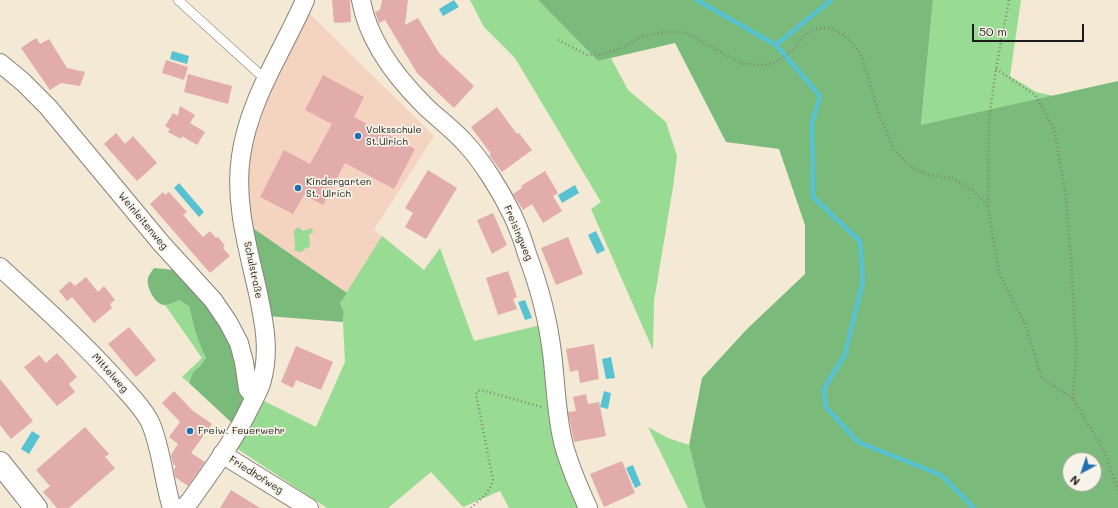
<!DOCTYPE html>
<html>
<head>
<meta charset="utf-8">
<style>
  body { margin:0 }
  #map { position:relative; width:1118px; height:508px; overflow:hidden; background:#f4e9d5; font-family:Mali,sans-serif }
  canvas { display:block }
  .north { position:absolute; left:1062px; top:452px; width:40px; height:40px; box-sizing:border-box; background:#f7f3e8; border:1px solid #9f9d96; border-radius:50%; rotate:220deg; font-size:11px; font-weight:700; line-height:16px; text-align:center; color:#1c1c1c }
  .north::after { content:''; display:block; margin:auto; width:14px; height:18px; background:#1f6fb2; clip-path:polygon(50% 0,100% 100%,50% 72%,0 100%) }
  .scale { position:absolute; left:972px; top:24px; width:112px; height:18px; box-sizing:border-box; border:2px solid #1c1c1c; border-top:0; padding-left:5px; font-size:12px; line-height:14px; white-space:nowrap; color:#1c1c1c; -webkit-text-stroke:3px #f7f3e8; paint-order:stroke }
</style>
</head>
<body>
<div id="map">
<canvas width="1118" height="508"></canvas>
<div class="north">N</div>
<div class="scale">50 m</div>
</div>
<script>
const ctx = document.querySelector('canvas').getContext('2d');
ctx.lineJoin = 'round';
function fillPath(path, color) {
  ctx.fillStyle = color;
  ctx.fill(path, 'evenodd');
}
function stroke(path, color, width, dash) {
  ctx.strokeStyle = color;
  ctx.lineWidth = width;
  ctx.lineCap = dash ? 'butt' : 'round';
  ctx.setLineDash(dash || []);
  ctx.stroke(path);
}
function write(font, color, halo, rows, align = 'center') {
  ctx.font = font + ' Mali,sans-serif';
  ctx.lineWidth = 3.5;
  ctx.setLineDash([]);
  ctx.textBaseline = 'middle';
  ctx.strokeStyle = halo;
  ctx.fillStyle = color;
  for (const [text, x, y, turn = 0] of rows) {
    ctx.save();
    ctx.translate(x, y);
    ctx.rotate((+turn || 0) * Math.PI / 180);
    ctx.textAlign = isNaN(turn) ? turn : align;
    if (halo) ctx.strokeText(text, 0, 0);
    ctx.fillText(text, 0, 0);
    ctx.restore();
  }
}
fillPath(new Path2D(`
  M306,10L434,136L374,230L382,236L347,293L247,224L246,146Z`), '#f4d3c1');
fillPath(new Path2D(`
  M470,0H538L598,61L611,58L628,90L666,122L677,156L673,187L654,301L653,350L591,209L601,202L515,58L484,27Z
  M933,0H1021L1010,76L1036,92L1054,96L921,126Z
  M298,227L303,231L312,228L313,233L309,234L310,247L306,248L301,252L295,251L294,231Z
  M382,236L424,270L440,248L474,341L541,325L579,508H509L500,491L463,507L431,472L388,508H327L236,448L260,399L316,427L345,362L343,323L344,312L340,303Z
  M179,300L189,306C193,324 197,341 206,358L200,366L193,372L189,383L182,377L202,358L165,305Z
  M648,427L668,438L689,445L703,502L706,508H688Z`), '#98db92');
fillPath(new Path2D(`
  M538,0H933L921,125L1118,81V508H706L703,502L689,445L702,378L746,330L805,274V225L779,149L726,142L675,43L598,61ZM1070,460H1094V484H1070Z
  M247,224L347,293L340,303L344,312L343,322L267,316Z
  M154,268L175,270L227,325L244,396L239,410L232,423L189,383L193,372L200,366L206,358C197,341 193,324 189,306L179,300C174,302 169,305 164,305C155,304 146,287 148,279C148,276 152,271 154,268Z`), '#7abb7c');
fillPath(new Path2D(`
  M454,0L459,7L443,16L439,9Z
  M172,51L189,56L187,64L170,59Z
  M179,183L204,212L199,217L174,188Z
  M575,185L579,193L562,203L558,195Z
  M596,231L605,250L597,254L588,235Z
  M525,300L532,318L525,320L518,302Z
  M611,357L615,378L606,379L602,359Z
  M604,391L611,393L608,409L600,407Z
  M32,431L40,436L29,454L21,449Z
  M633,465L641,485L635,488L626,468Z`), '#57c2d1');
stroke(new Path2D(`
  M697,0L776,45L820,96L812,124L813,197L860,241L863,281L845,354L824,389L826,407L858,442L941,475L974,508
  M776,45L831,0`), '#57c2d1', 4.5);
fillPath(new Path2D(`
  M332,0H350L351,22L334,23Z
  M382,0H408L405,25L418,18L439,53L474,86L454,108L417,73L385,20L379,23L375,12L380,10Z
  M36,38L40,44L49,39L67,68L85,72L80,86L61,83L50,90L21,48Z
  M166,60L188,67L184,80L162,73Z
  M188,74L232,86L228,104L184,92Z
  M323,75L364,97L354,117L415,149L394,189L345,163L323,205L304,195L293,214L260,197L284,150L310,164L332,124L305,110Z
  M180,106L195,115L190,123L205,132L197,145L182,136L181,139L168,132L170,129L165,126L173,113L178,116Z
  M497,107L517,134L519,133L532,150L502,172L489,155L491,154L471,127Z
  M116,133L125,144L133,136L157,163L137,181L104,144Z
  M428,170L457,188L426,239L405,227L413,213L405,208Z
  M545,171L558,193L553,196L562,211L543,223L532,204L523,210L513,194L522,188L521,186Z
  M163,192L165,195L169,192L187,212L183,215L203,237L210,231L216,238L218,237L225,246L223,248L230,256L210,273L150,204Z
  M493,213L507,245L492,254L477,220Z
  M568,237L583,274L556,285L541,248Z
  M508,271L517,297L513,299L517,309L498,315L486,278Z
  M86,277L98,292L104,286L115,300L110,304L112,308L94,323L72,297L67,301L59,291L70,281L75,286Z
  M129,327L156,360L136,377L108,344Z
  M594,344L599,379L580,383L578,370L570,372L566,349Z
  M296,346L333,362L321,390L296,380L293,388L281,382Z
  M57,353L77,377L69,384L75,392L57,406L24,367L39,355L46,363Z
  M0,379L33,421L11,439L0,425Z
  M174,391L192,410L212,424L191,453L205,462L188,486L175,477L174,470L176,466L173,464L171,455L178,444L169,437L180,422L162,403Z
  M586,394L588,404L599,402L606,436L574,442L568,412L576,411L573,397Z
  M85,427L109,454L105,457L115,468L69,508H57L43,492L50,486L36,470Z
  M622,461L635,493L604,507L590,474Z
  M231,490L260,508H220Z`), '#e2acaa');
const service = new Path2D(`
  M178,0L265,79`);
const minor = new Path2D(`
  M361,0C368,40 396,77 424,105C437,118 453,129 466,144C483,162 501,192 512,214C518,227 523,240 527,254C539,286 548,319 552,353C556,384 556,416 564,446C570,467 579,488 588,508
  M0,63L23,82L48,107L161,243L213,300L228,322L239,343L244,362L248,389L255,397
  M0,267C41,305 83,342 120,384C131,396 143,408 150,422C162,449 163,480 172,508
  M222,454L309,508
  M183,508L190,501C211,471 234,441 250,407C254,399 260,389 262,380C270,350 264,322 258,293C248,248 234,202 241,156C249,99 283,51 305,0`);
const tertiary = new Path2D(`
  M0,463L36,508`);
stroke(service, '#888278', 10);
stroke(minor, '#888278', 20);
stroke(tertiary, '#888278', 24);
stroke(new Path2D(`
  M1009,0L996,69L989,120L988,207L999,273L1025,324L1042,378L1073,399L1105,453L1118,490
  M558,40L587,55H600L620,49L641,37L665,32H684L743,64L764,65L775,63L795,48L802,37L814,29L830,28L844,35L860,52L879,113L893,148L909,166L929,175L952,178L974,191L988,207
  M996,69L1035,95L1054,129L1065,189L1071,259L1076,352L1073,399
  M471,508C480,500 490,492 493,480L476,394L478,391L481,390L542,407`), '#888278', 2.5, [1, 3]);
stroke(service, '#fff', 9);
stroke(minor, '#fff', 18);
stroke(tertiary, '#fff', 22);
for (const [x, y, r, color] of [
  [358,136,4,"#1f6fb2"],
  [298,188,4,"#1f6fb2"],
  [190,431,4,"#1f6fb2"]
]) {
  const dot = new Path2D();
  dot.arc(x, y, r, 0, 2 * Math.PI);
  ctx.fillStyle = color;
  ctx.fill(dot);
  stroke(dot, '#f7f3e8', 1.5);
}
write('10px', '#1c1c1c', '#f7f3e8', [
  ["Volksschule",366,130],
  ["St.Ulrich",366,142],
  ["Kindergarten",306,182],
  ["St. Ulrich",306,194],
  ["Freiw. Feuerwehr",198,431]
], 'left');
write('10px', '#1c1c1c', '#f7f3e8', [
  ["Weinleitenweg",143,221,50],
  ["Freisingweg",518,233,67],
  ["Schulstraße",253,270,78],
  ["Mittelweg",110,373,48],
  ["Friedhofweg",256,475,32]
]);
</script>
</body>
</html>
